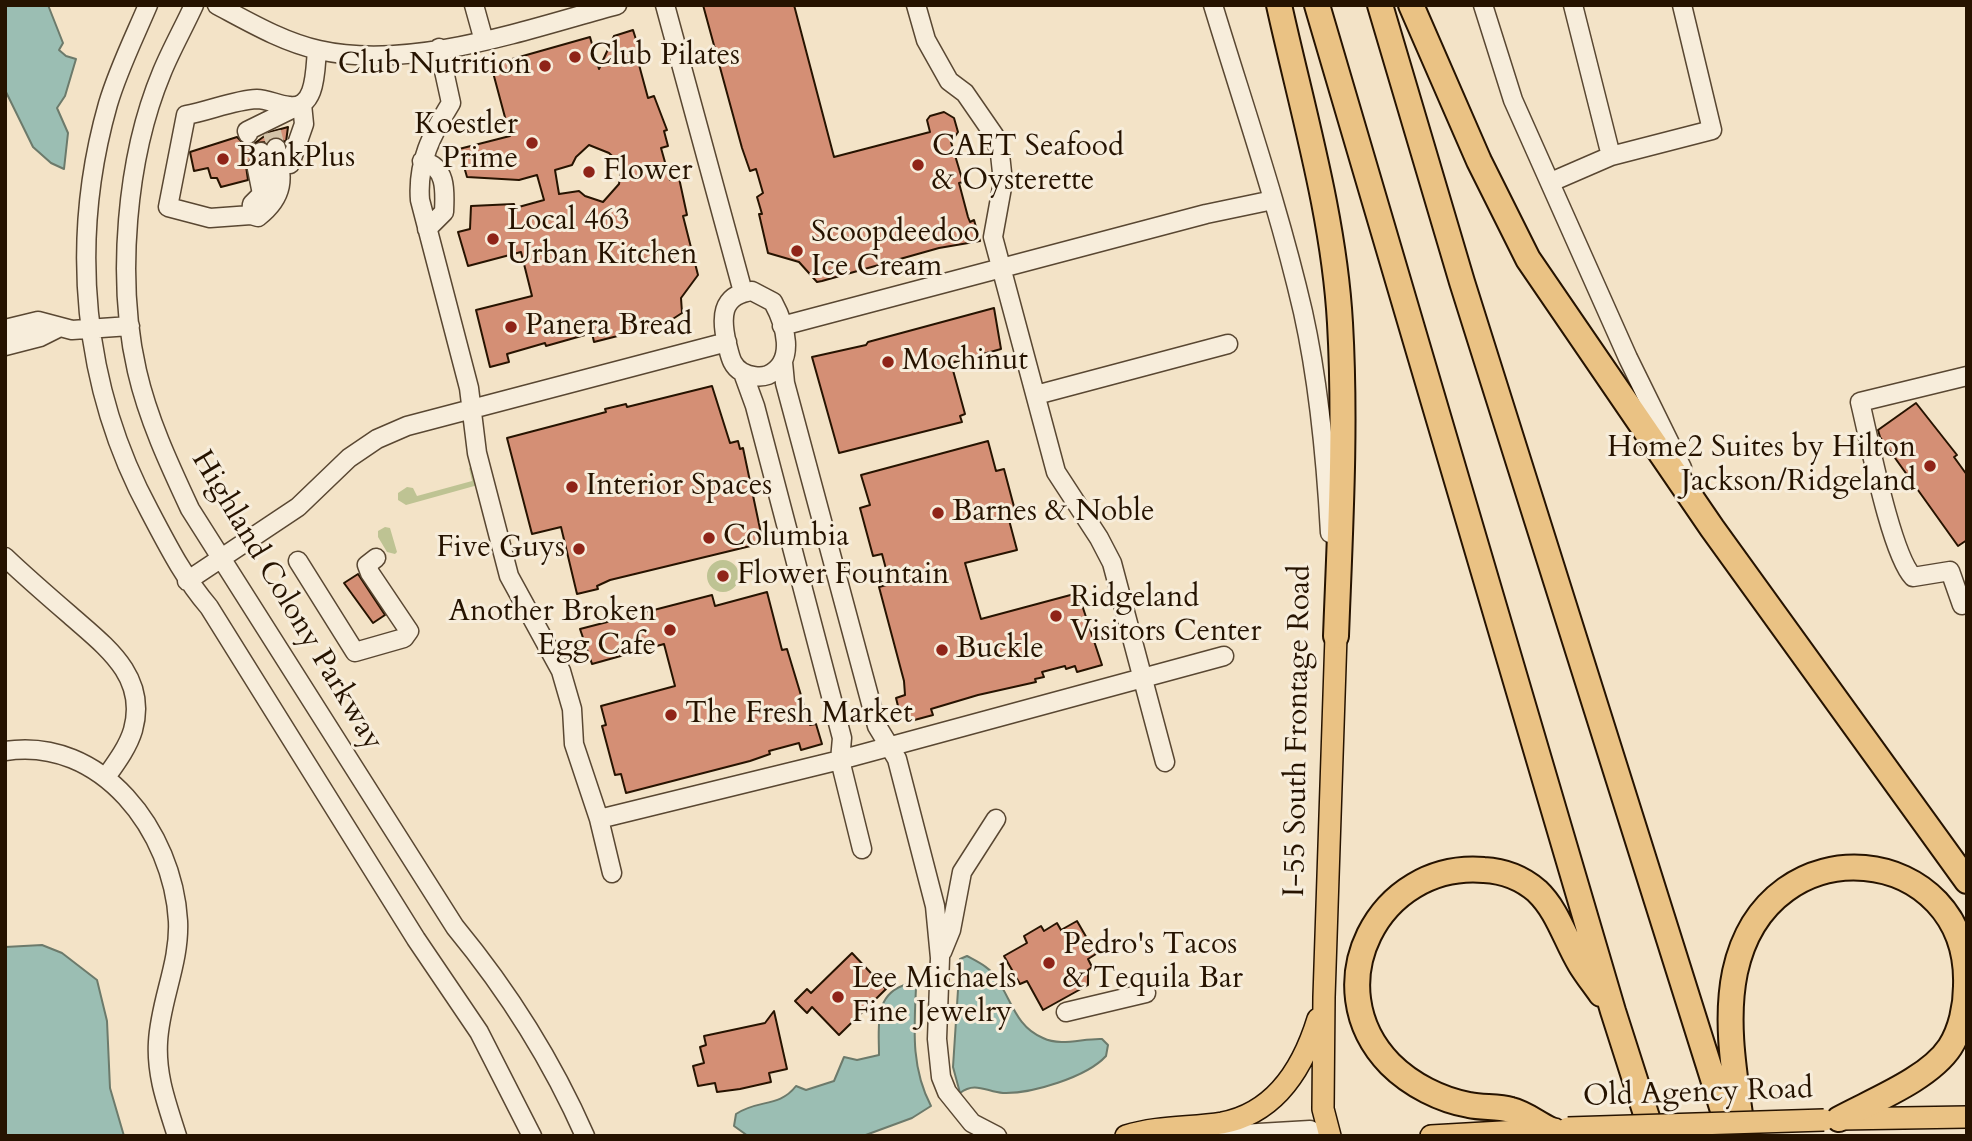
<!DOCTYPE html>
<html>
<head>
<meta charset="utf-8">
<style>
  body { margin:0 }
  #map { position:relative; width:1972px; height:1141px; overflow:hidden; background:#f3e3c7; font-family:Cardo,serif }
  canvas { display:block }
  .frame { position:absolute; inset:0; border:7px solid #261300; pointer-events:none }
</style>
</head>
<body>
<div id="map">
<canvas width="1972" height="1141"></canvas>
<div class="frame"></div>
</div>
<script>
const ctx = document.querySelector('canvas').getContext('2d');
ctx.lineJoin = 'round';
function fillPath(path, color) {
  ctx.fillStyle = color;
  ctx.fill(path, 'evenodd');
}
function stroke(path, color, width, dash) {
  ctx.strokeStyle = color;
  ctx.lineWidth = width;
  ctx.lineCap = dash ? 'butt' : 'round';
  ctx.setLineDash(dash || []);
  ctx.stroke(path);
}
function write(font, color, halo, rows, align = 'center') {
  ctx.font = font + ' Cardo,serif';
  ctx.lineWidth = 6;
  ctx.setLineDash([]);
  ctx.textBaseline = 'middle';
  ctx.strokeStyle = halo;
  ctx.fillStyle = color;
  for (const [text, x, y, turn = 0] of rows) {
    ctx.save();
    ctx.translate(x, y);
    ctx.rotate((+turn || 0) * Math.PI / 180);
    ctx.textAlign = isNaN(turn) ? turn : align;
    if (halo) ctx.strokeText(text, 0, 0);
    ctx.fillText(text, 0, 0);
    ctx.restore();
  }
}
fillPath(new Path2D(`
  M475,465L478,485L406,505L398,500V493L407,487L413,488L417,496L472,481L469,468Z
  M385,527L390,528L397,552L395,554L387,552L378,537V531Z
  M707 576a16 16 0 1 1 32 0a16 16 0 1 1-32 0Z`), '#bec393');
const water = new Path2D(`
  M5,5H48L63,43L59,50L66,56L76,59L65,96L57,108L68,133L64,169L51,163L33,147L5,90Z
  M42,945L62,953L97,980L107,1021L110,1088L124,1136H5V947Z
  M967,956C978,962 991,968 997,979C1012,1001 1016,1027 1043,1038C1061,1047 1083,1038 1102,1039L1108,1045L1106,1056C1087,1077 1031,1094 1003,1093C987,1092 975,1081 960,1093L953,1067L960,959Z
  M908,984L916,988C914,1030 911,1068 931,1106L912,1118L863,1136H748L734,1126L736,1114C758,1099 779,1108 796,1086L806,1090L834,1081L844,1057L857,1060L879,1055C879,1026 873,993 908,984Z`);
fillPath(water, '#9bbeb3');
stroke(water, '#6c7a6b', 2);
const building = new Path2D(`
  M703,5H794L834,157L930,132L927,120L930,116L944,112L954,118L958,132L951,142L963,182L959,183L968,217L970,222L974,220L980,241L939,248L822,281L817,282L799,262L768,253L759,214H762L757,197L763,193L756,169L750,171L742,148Z
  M633,30L639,49L635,50L648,98L654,96L667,130L664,131L668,146L661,148L670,180L679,178L687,215L683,216L698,275L681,298L682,313L665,324L594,342L592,333L546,346L545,343L507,354L509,362L490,367L476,310L532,296L521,252L468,266L458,232L470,229L471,206L514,204L515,208L544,200L537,175L519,180L467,177L459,149L510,136L491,65L590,37L599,69L614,36ZM589,145L609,153L622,165L619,184L603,202L585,196L579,191L559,194L555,170L572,165L576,157Z
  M288,127L286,142L274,137L266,142L255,143L270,132Z
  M237,137L245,145L253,144L250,150L251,159L246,166L248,180L221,187L217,178H211L208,168L194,171L190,152Z
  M994,308L1001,349L951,363L965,414L960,416L962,422L839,453L812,357L866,345L868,342Z
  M712,386L730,443L738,441L740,449L743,448L763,543L610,580L597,586L598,589L577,594L561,527L532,534L507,438L606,412L605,409L626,404L627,407Z
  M1916,403L1957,455L1954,457L1967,475V540L1958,546L1880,437L1878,430Z
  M988,441L996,471L1004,469L1017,518L1009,520L1017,550L965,563L981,619L1078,593L1102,665L1077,672L1075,666L1066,669L1065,666L1042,672L1044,677L1035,679L1036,682L978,695L931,709L933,715L907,722L905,717L901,718L896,698L905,695L904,681L879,587L890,584L882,554L873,556L860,508L870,505L861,475Z
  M358,574L385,615L373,623L344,583Z
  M767,592L782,650L787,649L810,725L816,724L822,744L801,750L799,743L769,751L770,754L750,761L626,793L621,774L615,775L602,726L606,725L601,706L675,686L664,644L592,664L580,629L712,595L715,606Z
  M1077,921L1096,954L1088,959L1092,967L1088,970V985L1043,1010L1027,981L1020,984L1004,956L1027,943L1024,936L1041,926L1044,931L1057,923L1061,930Z
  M852,953L886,989L839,1035L812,1007L807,1013L795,1001L807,989L811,993Z
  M774,1011L787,1069L769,1073L771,1082L740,1089L717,1092L715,1083L698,1086L693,1066L704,1063L700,1047L706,1045L704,1036L765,1023Z`);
fillPath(building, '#d48f75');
stroke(building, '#261300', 2);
stroke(new Path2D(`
  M272,132L276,148`), '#d4c4a9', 18, [18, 9]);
const minor = new Path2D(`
  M148,5C134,38 118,70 108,104C69,241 82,387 150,512C168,546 184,578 209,607L416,939L479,1032L532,1136
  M194,5C184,27 171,50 162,72C126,158 116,280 137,371C148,419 169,464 190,509L455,927C507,990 552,1061 585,1136
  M217,5C249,22 283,42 319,50C411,71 528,29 617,5
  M474,5L484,41
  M665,5L743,292
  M916,5L926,40L949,81L965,93L994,135L1000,154L1003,182L993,237L1056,472L1099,538L1112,563L1165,762
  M1213,5C1244,107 1279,208 1303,312C1319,384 1326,459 1330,533
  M1483,5L1513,100L1628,358L1682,468
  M1573,5L1611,156L1712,130L1682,5
  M439,48L451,103C432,134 417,162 420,200L469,388L477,453L509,576L561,671L572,709L574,744L599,819L612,873
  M248,134L247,131L302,104L304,124L290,164
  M261,152L269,180
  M422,161C447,166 445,192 444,212L427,229
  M257,169L262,194L252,204L251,215L210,218L168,207L186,115C209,111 234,100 257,99C267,99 278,105 289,106C317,110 315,68 317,50
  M1551,182L1611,156
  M251,215L258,217C284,197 284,178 276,148
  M752,291L773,302C785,324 797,362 768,375C760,378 749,376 742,372C731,366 730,355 727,344C721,319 720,295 752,291Z
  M782,326L1206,214L1273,200
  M5,329L38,321L72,330L130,326
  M5,346L40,337L58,328
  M783,362L785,383L877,726L897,759L935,906L940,958L937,1039L941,1077L947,1092L972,1123L997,1136
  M743,373L755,406L842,738L840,760L862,849
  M1967,376L1860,402C1869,439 1891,554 1913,577L1950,571L1962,605L1967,604
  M1036,395L1228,344
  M5,557C26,577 48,596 70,615C105,646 148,676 133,730C128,747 116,763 106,777
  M298,561L355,652L404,638L409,631L370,573L367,565L376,558
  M187,581L298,507L349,458L377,439L407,426L727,342
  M5,751C102,736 173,832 178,921C180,963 160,1001 158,1042C156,1076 167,1104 177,1136
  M599,819L840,760L1224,656
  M942,952L951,930L962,872L996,819
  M1066,1012L1146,993
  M1207,1136L1310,1130L1321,1136`);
const major = new Path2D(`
  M1840,1119L1967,1117
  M1126,1136C1158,1126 1190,1128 1222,1123C1276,1113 1303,1068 1318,1019
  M1330,1136L1323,1109L1324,997L1336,636
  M1431,1136L1555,1129`);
const highway = new Path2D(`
  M1279,5C1302,109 1334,216 1340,323C1346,427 1340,531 1336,636
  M1317,5L1613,1011L1653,1136
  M1380,5L1462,282L1731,1136
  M1411,5L1479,161L1528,259L1712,528L1967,881
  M1549,1129C1537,1123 1524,1113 1511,1110C1498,1106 1483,1108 1469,1105C1441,1100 1411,1085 1390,1064C1315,987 1378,861 1484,870C1503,871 1522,878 1537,891C1558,911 1565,939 1580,964C1586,974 1594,984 1601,994
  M1743,1136C1736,1082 1724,1025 1735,972C1768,819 1971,843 1966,986C1966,1006 1961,1030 1950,1047C1929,1079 1872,1101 1839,1119`);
stroke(minor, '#594732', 21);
stroke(major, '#261300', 24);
stroke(highway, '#261300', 28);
stroke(minor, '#f7eddb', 18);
stroke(major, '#eac284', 21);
stroke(highway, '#eac284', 24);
const majorBridge = new Path2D(`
  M1568,1128L1824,1120`);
stroke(majorBridge, '#261300', 24, []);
stroke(majorBridge, '#eac284', 21);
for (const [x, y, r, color] of [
  [575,57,7,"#8f2418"],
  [545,66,7,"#8f2418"],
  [532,143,7,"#8f2418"],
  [223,159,7,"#8f2418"],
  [918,165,7,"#8f2418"],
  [589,172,7,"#8f2418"],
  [493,239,7,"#8f2418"],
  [797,251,7,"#8f2418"],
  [511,327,7,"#8f2418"],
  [888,362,7,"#8f2418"],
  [1930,466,7,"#8f2418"],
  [572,487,7,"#8f2418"],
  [938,513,7,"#8f2418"],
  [709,538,7,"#8f2418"],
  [579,549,7,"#8f2418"],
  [723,576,7,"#8f2418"],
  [1056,616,7,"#8f2418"],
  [670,630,7,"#8f2418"],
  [942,650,7,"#8f2418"],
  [671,715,7,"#8f2418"],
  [1049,963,7,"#8f2418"],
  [838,997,7,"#8f2418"]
]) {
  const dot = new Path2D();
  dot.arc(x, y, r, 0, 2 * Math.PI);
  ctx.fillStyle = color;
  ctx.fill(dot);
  stroke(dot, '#f7eddb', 2.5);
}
write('30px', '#261300', '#f7eddb', [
  ["Club Pilates",589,57],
  ["Club Nutrition",531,66,"right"],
  ["Koestler",518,126,"right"],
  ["Prime",518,160,"right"],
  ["CAET Seafood",932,148],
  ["& Oysterette",932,182],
  ["BankPlus",237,159],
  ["Flower",603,172],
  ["Local 463",507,222],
  ["Urban Kitchen",507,256],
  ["Scoopdeedoo",811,234],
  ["Ice Cream",811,268],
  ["Panera Bread",525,327],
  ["Mochinut",902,362],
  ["Home2 Suites by Hilton",1916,449,"right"],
  ["Jackson/Ridgeland",1916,483,"right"],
  ["Interior Spaces",586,487],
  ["Barnes & Noble",952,513],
  ["Columbia",723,538],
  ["Five Guys",565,549,"right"],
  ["Flower Fountain",737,576],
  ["Ridgeland",1070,599],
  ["Visitors Center",1070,633],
  ["Another Broken",656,613,"right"],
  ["Egg Cafe",656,647,"right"],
  ["Buckle",956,650],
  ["The Fresh Market",685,715],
  ["Pedro's Tacos",1063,946],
  ["& Tequila Bar",1063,980],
  ["Lee Michaels",852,980],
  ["Fine Jewelry",852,1014]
], 'left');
write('30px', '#261300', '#f7eddb', [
  ["Highland Colony Parkway",286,601,59],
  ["I-55 South Frontage Road",1299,731,-89],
  ["Old Agency Road",1698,1094,-2]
]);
</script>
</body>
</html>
